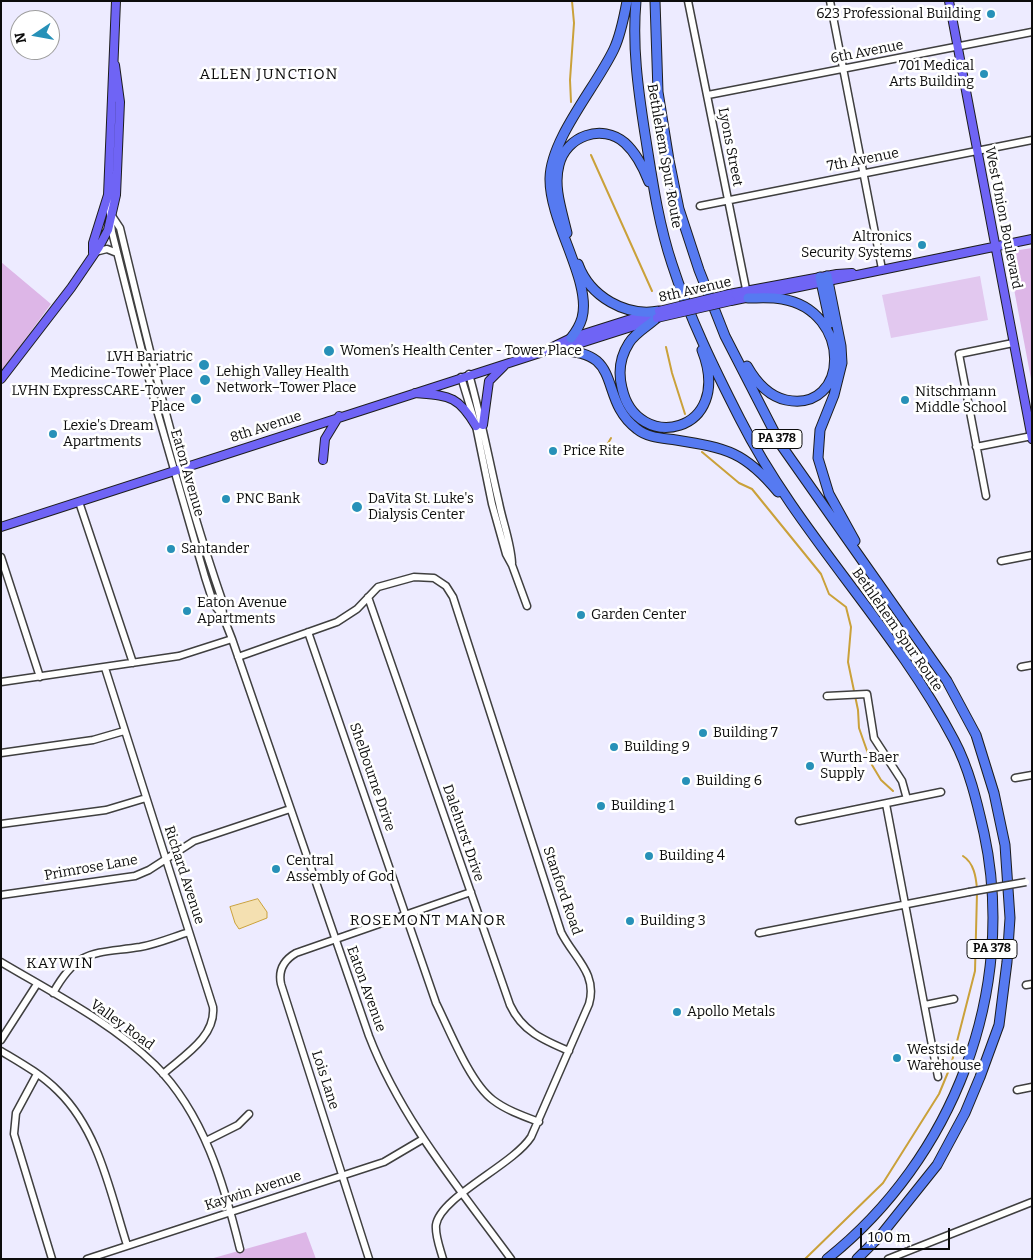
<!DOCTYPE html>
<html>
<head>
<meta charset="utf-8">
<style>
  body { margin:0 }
  #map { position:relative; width:1033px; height:1260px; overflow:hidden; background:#edebff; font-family:Bitter,serif }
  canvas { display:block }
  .frame { position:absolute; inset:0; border:2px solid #0c0c0c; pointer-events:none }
  .north { position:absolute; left:10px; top:10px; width:50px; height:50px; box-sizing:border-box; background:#fff; border:1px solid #9e9e9e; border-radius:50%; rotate:258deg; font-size:14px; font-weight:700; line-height:20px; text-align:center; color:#0c0c0c }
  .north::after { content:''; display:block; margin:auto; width:18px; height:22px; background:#2791b8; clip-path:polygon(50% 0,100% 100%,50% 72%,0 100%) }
  .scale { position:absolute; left:860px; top:1228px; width:90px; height:22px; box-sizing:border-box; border:2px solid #0c0c0c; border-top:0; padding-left:6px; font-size:15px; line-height:18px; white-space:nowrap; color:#0c0c0c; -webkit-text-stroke:4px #fff; paint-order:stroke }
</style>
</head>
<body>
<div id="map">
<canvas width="1033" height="1260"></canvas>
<div class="frame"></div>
<div class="north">N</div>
<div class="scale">100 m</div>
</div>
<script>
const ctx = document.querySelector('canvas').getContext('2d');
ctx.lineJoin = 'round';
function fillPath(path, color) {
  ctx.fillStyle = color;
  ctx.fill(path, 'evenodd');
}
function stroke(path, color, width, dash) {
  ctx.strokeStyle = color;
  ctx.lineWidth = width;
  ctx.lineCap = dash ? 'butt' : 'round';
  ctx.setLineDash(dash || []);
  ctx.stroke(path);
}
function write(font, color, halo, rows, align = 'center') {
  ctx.font = font + ' Bitter,serif';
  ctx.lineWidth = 5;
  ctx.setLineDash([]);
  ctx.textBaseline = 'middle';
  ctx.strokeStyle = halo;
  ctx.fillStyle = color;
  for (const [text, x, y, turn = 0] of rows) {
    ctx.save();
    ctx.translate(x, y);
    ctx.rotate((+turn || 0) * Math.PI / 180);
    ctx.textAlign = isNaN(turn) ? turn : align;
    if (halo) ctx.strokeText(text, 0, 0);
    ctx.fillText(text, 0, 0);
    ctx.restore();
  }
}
fillPath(new Path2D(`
  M1032,248V384L1007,252Z
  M1,262L51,304L1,372Z
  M306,1232L316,1259H210Z`), '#ddb6e7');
fillPath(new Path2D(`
  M980,276L988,320L891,338L882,295Z`), '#e2c8ef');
const water = new Path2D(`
  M258,899L267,912V918L239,929L235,923L230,907Z`);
fillPath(water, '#f4e0b1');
stroke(water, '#caa13a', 1);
stroke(new Path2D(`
  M571,102L570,80L574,23L572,1
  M591,155L652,291
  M666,347L672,373L685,414
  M607,445L611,438
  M702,452L739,483L752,489L821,574L829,594L846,607L851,627L848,662L858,710L859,728L872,765L881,780L893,791
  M963,856C974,863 976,877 977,889
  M805,1259L883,1183L939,1094L951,1065L975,971L977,893`), '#caa13a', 2);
const minor = new Path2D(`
  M688,1L747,294
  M830,1L882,269
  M708,95L1032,32
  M108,197L112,232L156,407L205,577L214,605L223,616L232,639L369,1036C401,1119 459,1188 511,1259
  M700,206L1032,140
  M112,216L120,228C150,353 180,478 222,600L223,616
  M95,252L107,249L117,253
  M469,374C481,417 489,460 499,503C503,523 511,543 512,563
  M461,377L476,426L492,504L506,554L512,565L527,606
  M976,447L1032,436
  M986,496L959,354L1013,343
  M79,502L133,663
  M1,557L40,677
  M1001,561L1032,555
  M368,597L510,1005C522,1031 543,1040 569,1051
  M308,632L436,1003C449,1029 470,1083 493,1100C506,1110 523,1116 539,1122
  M238,657L337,622L357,609L378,587L414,577L434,578L446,586L453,597L561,932C573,957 598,973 589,1004L531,1137C513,1165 440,1197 436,1225C435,1236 440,1248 443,1259
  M1021,667L1032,665
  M105,668L213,1007C216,1037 183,1056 163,1074
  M1,682L179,656L232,639
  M827,696L867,694L874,738L902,781L907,799
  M1,753L93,740L124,731
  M1015,778L1032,775
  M886,804L938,1077
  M799,821L941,792
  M1,824L106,810L146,798
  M1,895L135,876L149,870L194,841L290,809
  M759,933L969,892
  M1,962C53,993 111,1022 155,1065C204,1114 224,1184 240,1249
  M1026,985L1032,984
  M53,993C78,948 94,954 140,947C157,944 173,937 189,932
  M925,1005L954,999
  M1,1040L37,984
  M1,1051C21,1063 41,1074 58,1091C99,1131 110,1192 127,1245
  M37,1074L16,1113L14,1134L52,1259
  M1017,1090L1032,1087
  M206,1141L238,1125L249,1114
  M87,1259L384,1162L423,1139
  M369,1259L281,984C278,970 284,960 296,953L471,892
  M888,1259L1032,1202`);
const major = new Path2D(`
  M949,1L1032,439
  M93,253V243L108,195L116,1
  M729,294L837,274L852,273
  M731,301L1032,239
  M559,350L653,320
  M1,379L71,288L99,247L108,230L116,195L120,102L115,65
  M415,393C449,396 458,395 476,426
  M483,425L489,381L504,366
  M323,460L325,439L339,416
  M1,527L540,353L571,338L650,313`);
const highway = new Path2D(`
  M636,1C632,46 638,89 645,134C652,178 658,222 672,264C689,317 715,370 740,419C798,534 894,626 954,740C969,768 977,802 984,833C1018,991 953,1159 827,1259
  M655,1L658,92L669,160L679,209L699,270L725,336L781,445L947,681L976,735L994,793L1005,845L1010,918L1007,962L999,1025L980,1077L965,1113L937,1165L881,1235L857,1259
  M567,233C562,211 553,187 559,165C566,136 602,123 625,143C636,153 644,169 649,182
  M578,264C590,297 626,317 659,311
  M827,276L841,346L842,363L834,395L820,430L818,458L829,494L855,541
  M820,277L830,323
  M657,318C648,326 635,333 629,343C620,357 618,372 622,388C636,454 735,434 702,350
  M571,338C575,333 580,325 582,318C592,281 549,222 550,178C551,138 596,87 614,49C621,34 624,17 627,1
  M554,351C627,348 596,398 637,429C648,438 663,438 676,440C727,448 745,452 778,492
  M747,366C756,382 768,396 786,400C850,413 853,311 782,299C771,297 759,298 748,298`);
stroke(minor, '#3f3f3f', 9);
stroke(major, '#1d1d1d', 10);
stroke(highway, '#1d1d1d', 11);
stroke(minor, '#fff', 6);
stroke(major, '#6f64f5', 8);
stroke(highway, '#567af1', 9);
const minorBridge = new Path2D(`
  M969,892L1026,882`);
const majorBridge = new Path2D(`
  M659,311L729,294
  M657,318L731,301`);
stroke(minorBridge, '#3f3f3f', 9, []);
stroke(majorBridge, '#1d1d1d', 10, []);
stroke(minorBridge, '#fff', 6);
stroke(majorBridge, '#6f64f5', 8);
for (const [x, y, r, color] of [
  [991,14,5,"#2791b8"],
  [984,74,5,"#2791b8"],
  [922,245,5,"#2791b8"],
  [329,351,6,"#2791b8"],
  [204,365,6,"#2791b8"],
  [205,380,6,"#2791b8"],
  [196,399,6,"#2791b8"],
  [905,400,5,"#2791b8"],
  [53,434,5,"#2791b8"],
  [553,451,5,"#2791b8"],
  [226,499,5,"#2791b8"],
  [357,507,6,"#2791b8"],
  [171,549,5,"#2791b8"],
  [187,611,5,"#2791b8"],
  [581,615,5,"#2791b8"],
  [703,733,5,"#2791b8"],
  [614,747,5,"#2791b8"],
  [810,766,5,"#2791b8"],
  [686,781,5,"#2791b8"],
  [601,806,5,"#2791b8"],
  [649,856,5,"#2791b8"],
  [276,869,5,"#2791b8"],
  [630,921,5,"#2791b8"],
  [677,1012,5,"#2791b8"],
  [897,1058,5,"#2791b8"]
]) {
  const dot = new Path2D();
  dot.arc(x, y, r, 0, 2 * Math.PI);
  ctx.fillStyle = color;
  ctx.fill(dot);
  stroke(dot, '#fff', 2);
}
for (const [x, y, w] of [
  [777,439,50],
  [992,949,50]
]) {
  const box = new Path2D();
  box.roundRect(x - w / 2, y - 9.5, w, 19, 4);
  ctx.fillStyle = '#fff';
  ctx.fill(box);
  stroke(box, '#0c0c0c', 1);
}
write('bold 12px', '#0c0c0c', null, [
  ["PA 378",777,439],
  ["PA 378",992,949]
]);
write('14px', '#0c0c0c', '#fff', [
  ["623 Professional Building",981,14,"right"],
  ["701 Medical",974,66,"right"],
  ["Arts Building",974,82,"right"],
  ["Altronics",912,237,"right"],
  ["Security Systems",912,253,"right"],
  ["Women’s Health Center - Tower Place",340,351],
  ["LVH Bariatric",193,357,"right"],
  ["Medicine-Tower Place",193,373,"right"],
  ["Lehigh Valley Health",216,372],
  ["Network–Tower Place",216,388],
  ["LVHN ExpressCARE-Tower",185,391,"right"],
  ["Place",185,407,"right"],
  ["Nitschmann",915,392],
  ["Middle School",915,408],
  ["Lexie's Dream",63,426],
  ["Apartments",63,442],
  ["Price Rite",563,451],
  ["PNC Bank",236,499],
  ["DaVita St. Luke's",368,499],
  ["Dialysis Center",368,515],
  ["Santander",181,549],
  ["Eaton Avenue",197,603],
  ["Apartments",197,619],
  ["Garden Center",591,615],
  ["Building 7",713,733],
  ["Building 9",624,747],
  ["Wurth-Baer",820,758],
  ["Supply",820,774],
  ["Building 6",696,781],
  ["Building 1",611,806],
  ["Building 4",659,856],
  ["Central",286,861],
  ["Assembly of God",286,877],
  ["Building 3",640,921],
  ["Apollo Metals",687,1012],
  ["Westside",907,1050],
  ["Warehouse",907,1066]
], 'left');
write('14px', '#0c0c0c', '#fff', [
  ["6th Avenue",867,52,-11],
  ["Lyons Street",730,147,79],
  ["Bethlehem Spur Route",664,156,80],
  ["7th Avenue",863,160,-11],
  ["West Union Boulevard",1003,218,79],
  ["8th Avenue",695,290,-13],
  ["8th Avenue",266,427,-18],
  ["Eaton Avenue",187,473,74],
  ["Bethlehem Spur Route",897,630,55],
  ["Shelbourne Drive",372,777,71],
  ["Dalehurst Drive",463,833,71],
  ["Primrose Lane",91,868,-10],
  ["Richard Avenue",184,875,72],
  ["Stanford Road",562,891,71],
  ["Eaton Avenue",366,989,70],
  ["Valley Road",122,1025,36],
  ["Lois Lane",325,1080,72],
  ["Kaywin Avenue",253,1191,-18]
]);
ctx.letterSpacing = '1px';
write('15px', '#0c0c0c', '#fff', [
  ["ALLEN JUNCTION",269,75],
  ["ROSEMONT MANOR",428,921],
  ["KAYWIN",60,964]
]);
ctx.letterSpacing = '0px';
</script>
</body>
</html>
